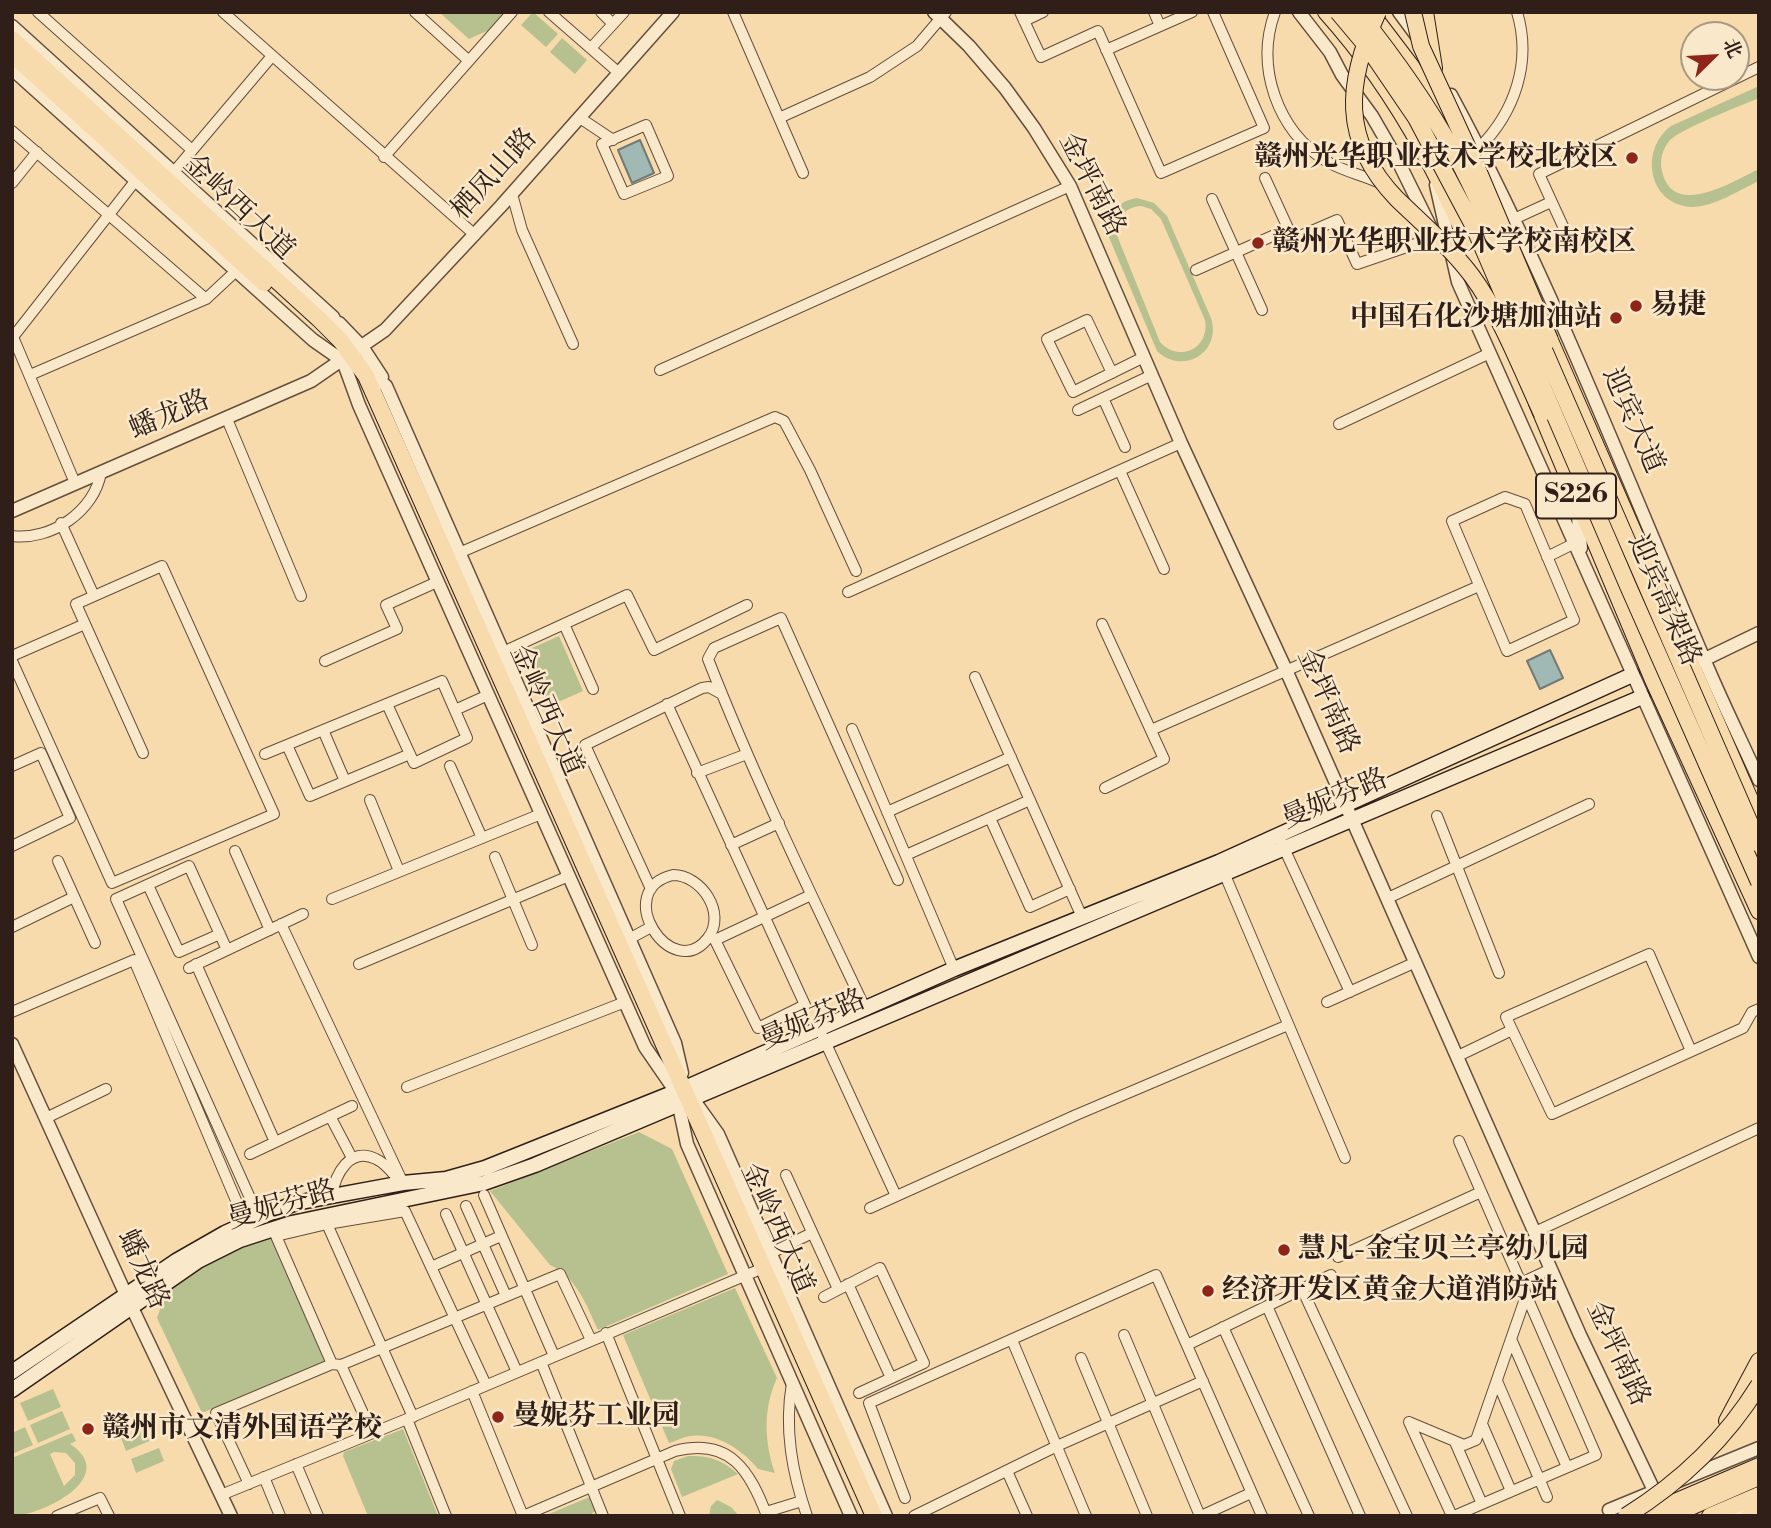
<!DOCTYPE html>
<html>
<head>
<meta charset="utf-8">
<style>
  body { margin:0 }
  #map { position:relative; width:1771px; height:1528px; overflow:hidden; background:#f7dbad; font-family:"Libre Bodoni","Noto Serif SC",serif }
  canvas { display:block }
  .frame { position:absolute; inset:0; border:14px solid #301f18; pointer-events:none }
  .north { position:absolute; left:1680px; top:21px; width:70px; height:70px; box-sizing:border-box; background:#fae8ca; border:2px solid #a99883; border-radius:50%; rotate:66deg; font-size:19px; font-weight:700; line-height:28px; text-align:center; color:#301f18 }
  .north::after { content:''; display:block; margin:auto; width:24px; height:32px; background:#8f2418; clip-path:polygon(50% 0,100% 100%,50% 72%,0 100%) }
</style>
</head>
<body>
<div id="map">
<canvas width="1771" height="1528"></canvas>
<div class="frame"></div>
<div class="north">北</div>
</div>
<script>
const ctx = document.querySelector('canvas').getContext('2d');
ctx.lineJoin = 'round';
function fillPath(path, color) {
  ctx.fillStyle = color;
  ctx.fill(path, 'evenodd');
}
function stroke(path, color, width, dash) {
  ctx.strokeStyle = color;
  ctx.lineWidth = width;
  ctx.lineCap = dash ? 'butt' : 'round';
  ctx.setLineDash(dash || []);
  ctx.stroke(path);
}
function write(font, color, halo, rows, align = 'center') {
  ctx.font = font + ' "Libre Bodoni","Noto Serif SC",serif';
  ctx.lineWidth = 5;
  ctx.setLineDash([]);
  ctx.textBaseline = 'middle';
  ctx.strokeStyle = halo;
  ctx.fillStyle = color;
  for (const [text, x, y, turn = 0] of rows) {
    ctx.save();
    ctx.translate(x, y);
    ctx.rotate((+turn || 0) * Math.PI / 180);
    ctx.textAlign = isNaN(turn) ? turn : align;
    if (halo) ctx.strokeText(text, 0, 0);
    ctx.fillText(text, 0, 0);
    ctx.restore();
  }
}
fillPath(new Path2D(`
  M439,12H505L489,30L469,39Z
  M533,12L558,34L546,47L521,25Z
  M562,38L587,60L575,74L550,52Z
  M1759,86V98C1740,106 1683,128 1670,140C1663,148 1659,160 1662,171C1673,220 1733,181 1759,169V181C1739,190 1714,207 1692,207C1648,205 1639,150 1671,126Z
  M1137,198L1154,203L1167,216L1211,318C1222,352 1183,376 1157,351L1108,235C1106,215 1117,201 1137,198ZM1141,206L1151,209L1161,219L1205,320C1210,349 1179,363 1160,342L1116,233C1116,217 1126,207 1141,206Z
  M559,636L583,691L547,707L523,652Z
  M639,1132L672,1149L728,1274L598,1330C586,1304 577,1278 550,1265L490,1191Z
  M270,1236L325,1361L202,1413L157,1318L166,1292L209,1262Z
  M735,1288L777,1378C763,1408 764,1442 775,1473L758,1469C743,1450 716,1432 690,1436C683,1437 676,1441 669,1443L623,1335Z
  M53,1389L61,1407L28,1421L20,1403Z
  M62,1411L70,1429L38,1443L30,1425Z
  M149,1426L154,1439L126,1451L121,1438Z
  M25,1427L33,1445L12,1454V1433Z
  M403,1429L438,1516H368L343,1456L344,1452Z
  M72,1433L76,1441L70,1444C121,1477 41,1516 12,1516V1458ZM54,1452L66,1453L75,1463V1475L64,1486L50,1454Z
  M159,1448L164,1461L136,1473L131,1459Z
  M688,1456C708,1455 723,1460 738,1474L682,1497L671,1469L674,1461Z
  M592,1496L598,1510L592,1513L593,1516H544Z
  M717,1500L731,1507L739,1516H709L711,1506Z`), '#b6c18f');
const water = new Path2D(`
  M640,140L654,173L632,183L618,150Z
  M1550,650L1563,678L1540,689L1527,661Z`);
fillPath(water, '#a1b9b4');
stroke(water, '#747b76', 2);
const minor = new Path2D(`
  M38,12L192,150
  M223,12L475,235
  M415,12L469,61
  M549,12L619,73
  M601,12L613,24
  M733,12L803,173
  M1020,12L1041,57L1098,31L1161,173L1264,128L1213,12
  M1154,12L1160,26
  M1275,12C1255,67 1277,130 1326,161C1344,172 1364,175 1382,184
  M1024,21L1043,12
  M591,48L624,12
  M1106,50L1192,12
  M580,118L613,140
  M779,118L870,77L917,46L946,12
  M646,125L668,176L624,194L602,144Z
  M12,131L206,299
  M1479,148C1515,112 1532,62 1517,12
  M384,157L512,12
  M173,173L272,56
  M1265,178L1293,239L1337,220L1357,264L1436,237
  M12,183L37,152
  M512,194L522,230L573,344
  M1212,199L1262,310
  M1514,219L1551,202
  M1567,235L1539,174L1759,67
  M1196,270L1288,229
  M660,370L1070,186
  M1112,373L1087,320L1047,339L1073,392L1144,357
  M30,375L206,299L236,271
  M1103,398L1125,447
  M1078,410L1152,375
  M227,419L301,596
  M1339,424L1490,353
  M1120,471L1164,569
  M75,483L13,337L136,180
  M1505,497L1525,504L1574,620L1507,651L1452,521Z
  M61,523L94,596
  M12,536C51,541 95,511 101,472
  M459,553L775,417L784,421L810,470L856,571
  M1547,557L1575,543
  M848,592L1181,443
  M564,624L593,689
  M1102,624L1164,759L1105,788
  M503,652L627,595L654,650L747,605
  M12,656L85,624
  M12,661L112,883L274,814L162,566L76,604L143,753
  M325,661L397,629L386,605L437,582
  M975,677L1082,917
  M667,704L805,1005L758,1028L715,940L709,936
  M455,710L488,695
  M852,729L954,969
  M323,730L345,781
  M1151,730L1479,586
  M287,745L310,796L410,754
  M265,754L442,681L467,738L414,763L387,704
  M12,766L41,753L70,818L12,846
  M450,766L482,838
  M697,773L747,754
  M370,800L399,871
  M887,812L1011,757
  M1437,816L1499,973
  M990,818L1030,907L1070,889
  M1278,835L1350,992
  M731,845L779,823
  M235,851L270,930
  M906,855L1030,800
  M495,857L532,945
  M58,861L95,943
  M1222,868L1345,1158
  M673,875C701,875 727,913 708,938C672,985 610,890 673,875Z
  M148,885L179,952L220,934
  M651,889L585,745L702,688L709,687L722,694
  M1388,898L1589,804
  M332,899L541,814
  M281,924L403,1183
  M12,927L74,897
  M629,939L651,927
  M715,940L811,895
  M227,950L189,866L116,899L259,1218
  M196,964L275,1142
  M359,964L569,876
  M189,968L303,914
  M1327,1002L1416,962
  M866,1010C811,894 755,779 708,659L714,648L781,618L898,880
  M12,1012L134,960L246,1224
  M823,1037L896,1196
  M1691,1051L1649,954L1506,1017L1552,1114L1743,1028L1752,1012L1759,1009
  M1458,1056L1512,1030
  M407,1087L625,1002
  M330,1116L352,1158
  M46,1118L106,1089
  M250,1154L352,1106
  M786,1175L838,1289
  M484,1195L554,1356
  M332,1196C335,1174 350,1146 376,1159C385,1163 391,1171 397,1178
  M466,1206L506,1296
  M870,1208L1076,1115L1288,1025
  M446,1214L517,1372
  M327,1224L413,1417
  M1535,1232L1759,1128
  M771,1253L812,1233
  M1338,1257L1481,1192
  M431,1267L501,1236
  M1521,1283L1551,1269
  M848,1284L891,1378
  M1302,1289L1407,1516
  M824,1297L880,1268L924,1363L859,1393
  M1267,1306L1360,1516
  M1223,1327L1309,1516
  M606,1333L680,1516
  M1124,1335L1200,1516
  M1511,1339L1567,1467
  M1012,1340L1086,1516
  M1187,1345L1331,1275
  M1081,1358L1147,1516
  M541,1362L603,1516
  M332,1364L276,1236L327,1224L405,1211L486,1385
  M341,1365L372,1433
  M1497,1381L1547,1497
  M792,1383C784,1429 792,1472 807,1516
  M472,1391L523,1516
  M407,1419L446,1516
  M1409,1422L1464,1445L1476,1440L1526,1296
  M1409,1422L1452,1516
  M1482,1424L1511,1491
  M1455,1442L1482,1504
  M296,1464L318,1516
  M1007,1471L1027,1516
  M264,1477L280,1516
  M249,1484L216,1413L332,1364L341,1365L560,1274L591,1340
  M221,1495L407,1419L756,1271
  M905,1498L869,1403L1156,1275L1262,1516
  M766,1512L802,1501
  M57,1516L100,1498L109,1516
  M523,1516L675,1451C730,1437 750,1471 767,1516
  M914,1516L1057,1446L1203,1381
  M1201,1516L1251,1493
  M1454,1516L1596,1455L1459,1141`);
const tertiary = new Path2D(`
  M934,12L969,46L1005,88L1034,128L1070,186L1181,443L1286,670L1580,1335L1659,1501
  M1299,12L1330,52L1342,75L1372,116L1398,161L1431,228
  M1399,12L1416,35
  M12,26L333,317L344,339
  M12,69L313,340L343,361L359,405L645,1047L676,1092L687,1144L851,1516
  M1451,95C1549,277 1623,470 1704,659C1721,700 1741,740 1759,780
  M1436,185L1458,282L1759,957
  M339,323L363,348L382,377
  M362,365L386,386L675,1043L682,1073
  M1577,507L1581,548
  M12,511L311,381L385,330L501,206L673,12
  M1699,662L1759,633
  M12,1044L126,1295L231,1516
  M693,1099L718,1134L886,1516
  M1678,1481L1759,1448
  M1609,1510L1655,1491
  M1735,1516L1757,1506`);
const secondary = new Path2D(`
  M12,1372L176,1261L225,1233L265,1215L296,1203L332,1196L403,1183L446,1179L485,1168L685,1088L954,969L1219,862L1632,675
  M12,1390L198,1261L240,1240L292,1223L484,1183L535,1165L1642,697`);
const primary = new Path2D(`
  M1326,12C1405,100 1449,195 1494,302
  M1370,12L1411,66L1459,143
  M12,39L319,319L341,341L366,376L874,1516
  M12,54L264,283
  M1545,329L1759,820
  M1537,403L1653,680L1759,911
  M1642,1516L1759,1466
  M1710,1516L1759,1495`);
const trunk = new Path2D(`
  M1425,12L1434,68
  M1727,1421L1759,1361
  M1670,1516L1759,1477
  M1749,1516L1759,1512`);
stroke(minor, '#624e3d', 12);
stroke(tertiary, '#624e3d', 15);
stroke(secondary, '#301f18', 17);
stroke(primary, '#301f18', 18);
stroke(trunk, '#301f18', 18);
stroke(minor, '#fae8ca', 10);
stroke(tertiary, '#fae8ca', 12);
stroke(secondary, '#fae8ca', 14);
stroke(primary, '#f7dbad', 16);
stroke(trunk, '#f7dbad', 16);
const trunkBridge = new Path2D(`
  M1338,12L1369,49L1416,118L1474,227L1628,586L1759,882
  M1358,12C1393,56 1425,100 1452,149C1465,172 1476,197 1488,221L1759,844
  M1378,12C1346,82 1340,140 1397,199C1423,224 1450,247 1472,276C1500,314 1522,371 1542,414
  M1413,12L1421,46L1478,170L1550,340
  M1626,1516C1679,1483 1726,1439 1759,1385`);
stroke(trunkBridge, '#301f18', 18, []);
stroke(trunkBridge, '#f7dbad', 16);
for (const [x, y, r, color] of [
  [1632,158,7,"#8f2418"],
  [1258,243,7,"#8f2418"],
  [1636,306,7,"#8f2418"],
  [1616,318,7,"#8f2418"],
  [1284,1250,7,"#8f2418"],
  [1208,1291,7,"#8f2418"],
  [498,1417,7,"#8f2418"],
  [88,1429,7,"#8f2418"]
]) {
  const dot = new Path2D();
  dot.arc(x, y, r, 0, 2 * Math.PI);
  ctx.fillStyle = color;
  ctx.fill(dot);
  stroke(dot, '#fae8ca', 2.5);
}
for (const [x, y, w] of [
  [1576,496,80]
]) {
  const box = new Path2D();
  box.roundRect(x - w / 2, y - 22.5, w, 45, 5);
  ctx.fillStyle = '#fae8ca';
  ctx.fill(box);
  stroke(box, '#301f18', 2);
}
write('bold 26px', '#301f18', null, [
  ["S226",1576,496]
]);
write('bold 28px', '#301f18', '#fae8ca', [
  ["赣州光华职业技术学校北校区",1618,158,"right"],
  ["赣州光华职业技术学校南校区",1272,243],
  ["易捷",1650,306],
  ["中国石化沙塘加油站",1602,318,"right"],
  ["慧凡-金宝贝兰亭幼儿园",1298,1250],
  ["经济开发区黄金大道消防站",1222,1291],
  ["曼妮芬工业园",512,1417],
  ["赣州市文清外国语学校",102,1429]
], 'left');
write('28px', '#301f18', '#fae8ca', [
  ["栖凤山路",495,175,-48],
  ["金坪南路",1091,185,63],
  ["金岭西大道",238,208,43],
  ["蟠龙路",170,416,-23],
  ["迎宾大道",1632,421,66],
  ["迎宾高架路",1663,601,66],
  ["金坪南路",1327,702,66],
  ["金岭西大道",545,711,66],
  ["曼妮芬路",1335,800,-23],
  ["曼妮芬路",813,1021,-23],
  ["曼妮芬路",282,1206,-16],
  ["金岭西大道",776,1229,66],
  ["蟠龙路",142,1270,65],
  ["金坪南路",1617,1354,65]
]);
</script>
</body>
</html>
